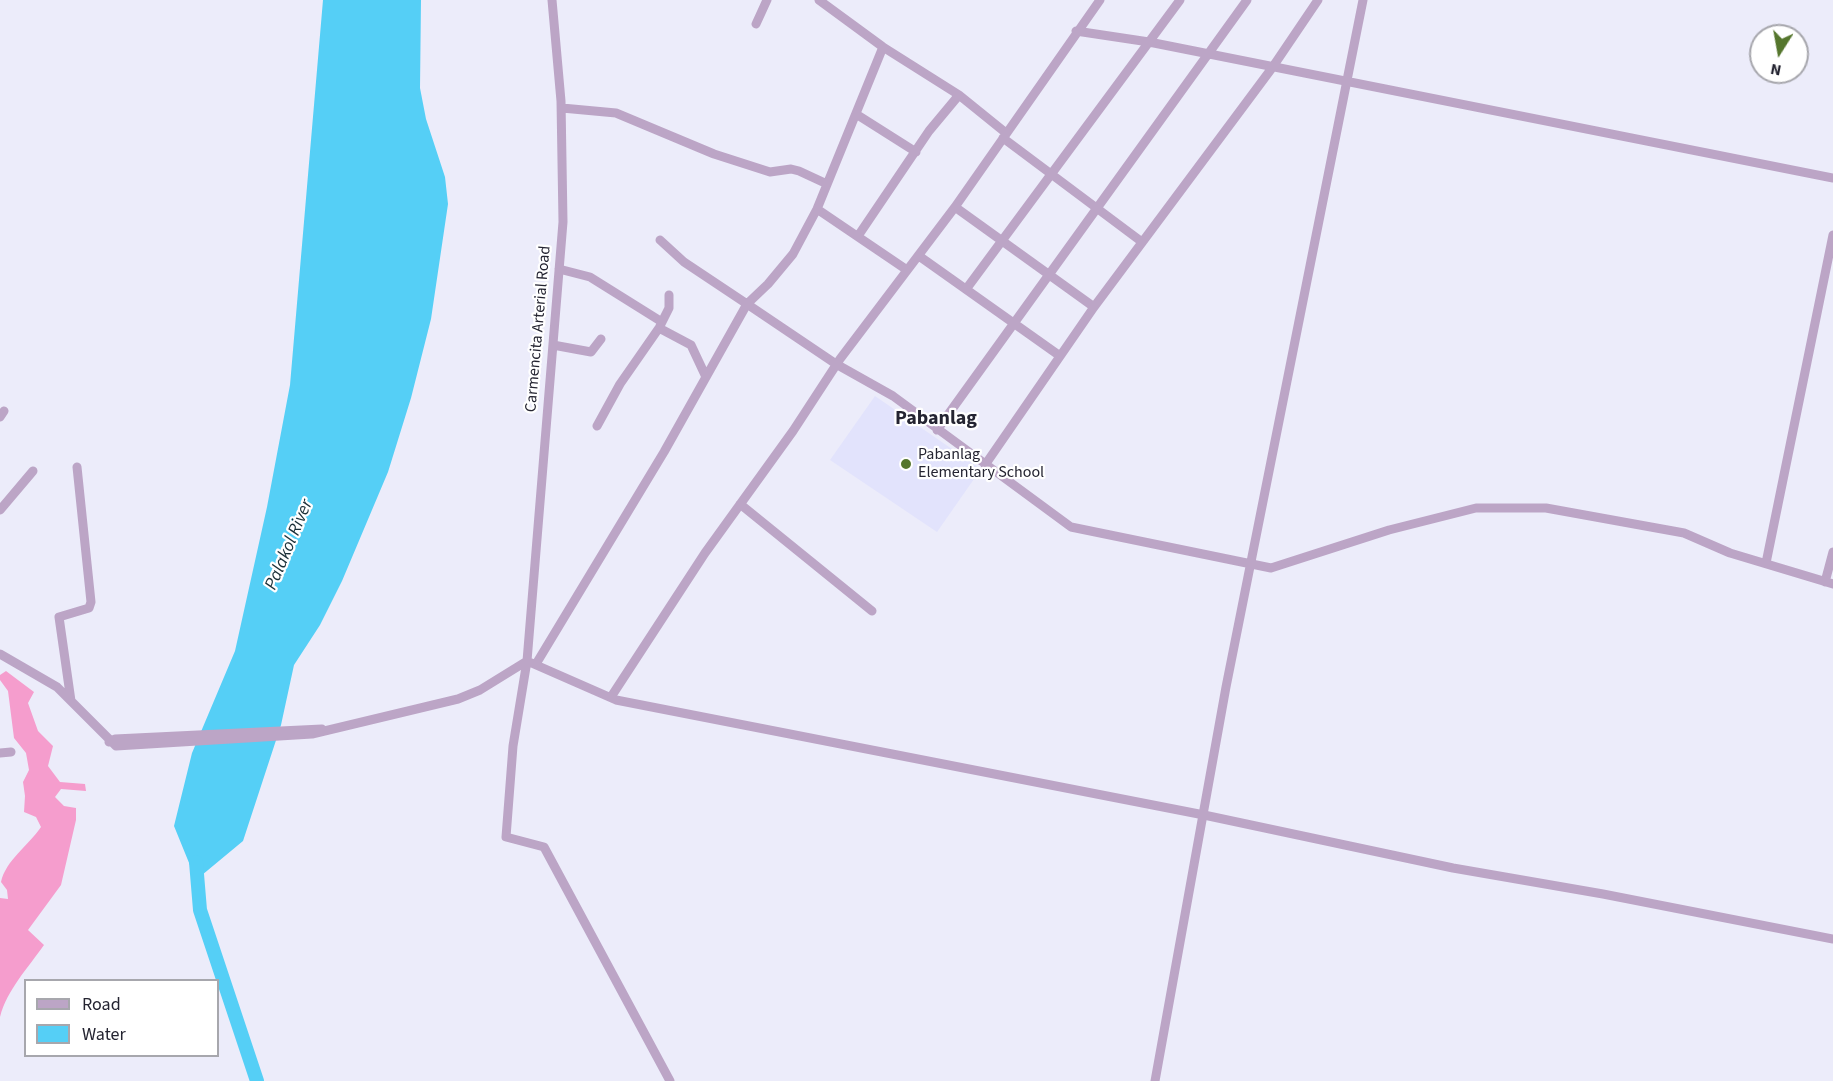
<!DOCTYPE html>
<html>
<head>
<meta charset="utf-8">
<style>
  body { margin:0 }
  #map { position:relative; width:1833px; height:1081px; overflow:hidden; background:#ececfa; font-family:"Source Sans 3",sans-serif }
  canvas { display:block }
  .legend { position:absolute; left:24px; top:979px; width:195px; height:78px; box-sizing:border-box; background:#fff; border:2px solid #a7a7ad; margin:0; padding:8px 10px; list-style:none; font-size:18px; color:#242431 }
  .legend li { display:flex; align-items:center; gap:12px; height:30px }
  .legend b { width:30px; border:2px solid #a7a7ad }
  .north { position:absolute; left:1749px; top:24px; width:60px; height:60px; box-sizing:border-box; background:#fff; border:2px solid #a7a7ad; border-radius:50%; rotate:191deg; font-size:16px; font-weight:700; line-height:24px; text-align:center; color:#242431 }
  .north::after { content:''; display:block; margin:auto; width:21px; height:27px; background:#55762d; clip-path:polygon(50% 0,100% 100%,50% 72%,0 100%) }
</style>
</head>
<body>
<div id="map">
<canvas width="1833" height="1081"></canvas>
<ul class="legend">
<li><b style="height:8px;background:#bca5c6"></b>Road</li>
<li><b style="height:16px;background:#55cff6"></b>Water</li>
</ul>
<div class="north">N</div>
</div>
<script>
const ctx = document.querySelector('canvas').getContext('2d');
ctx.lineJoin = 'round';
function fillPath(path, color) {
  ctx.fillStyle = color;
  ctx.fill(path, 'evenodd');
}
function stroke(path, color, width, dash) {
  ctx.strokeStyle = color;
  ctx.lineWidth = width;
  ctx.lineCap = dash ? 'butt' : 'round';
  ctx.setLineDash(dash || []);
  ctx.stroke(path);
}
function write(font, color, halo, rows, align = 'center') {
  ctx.font = font + ' "Source Sans 3",sans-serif';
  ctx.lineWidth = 4.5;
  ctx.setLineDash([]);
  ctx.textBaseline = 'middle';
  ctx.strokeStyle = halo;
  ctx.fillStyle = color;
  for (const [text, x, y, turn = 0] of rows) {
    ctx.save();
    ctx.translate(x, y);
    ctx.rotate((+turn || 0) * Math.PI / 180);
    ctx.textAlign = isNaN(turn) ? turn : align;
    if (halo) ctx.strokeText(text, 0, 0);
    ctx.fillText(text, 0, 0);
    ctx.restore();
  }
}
fillPath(new Path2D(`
  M875,396L981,469L937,532L830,460Z`), '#e2e3fc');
fillPath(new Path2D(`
  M6,671L34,692L28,703L38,731L53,746L48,766L60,782L85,784L86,791L61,789L55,797L64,806L76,808V820L61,885L28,930L44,945C28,968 7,990 0,1017V898L8,899L7,890L1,882C6,860 28,846 41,827L36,817L24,812L25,796L23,782L29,770L26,753L14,738L8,691L0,680V675Z`), '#f59dcd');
fillPath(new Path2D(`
  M323,0H421L420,88L426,119L445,177L448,204L431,319L411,398L388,472L342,581L320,625L294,665L281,725L243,841L196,880L174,826L192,753L235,651L267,507L290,385Z`), '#55cff6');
stroke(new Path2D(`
  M196,862L200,910L257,1081`), '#55cff6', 14);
stroke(new Path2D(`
  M552,0L561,101L563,222L527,661L513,746L506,837L544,847L670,1081
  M819,0L883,47L959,95L1006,133
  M756,24L767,0
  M1076,31L1149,42L1833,178
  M562,108L616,113L714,154L770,172L791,169L799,171L827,184
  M856,114L916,152
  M1003,138L1142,242
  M955,207L1094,307
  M817,209L907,270
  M858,236L929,131L959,95
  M660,240L684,262L747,304L836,364L893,396L1071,527L1271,568L1389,530L1476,508H1546L1684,533L1730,553L1833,584
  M919,256L1060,356
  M559,269L590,277L662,322
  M967,288L1180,0
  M660,326L669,308V295
  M553,345L591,352L601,339
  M0,417L4,411
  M597,426L620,384L659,328L691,345L706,377
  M937,430L1247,0
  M985,465L1094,307L1272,68L1318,0
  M740,504L872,611
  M0,510L33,471
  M1766,563L1833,235
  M1825,582L1833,552
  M0,654L57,687L116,746L312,734L458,699L480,690L527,661
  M527,661L616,700L1204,815L1453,868L1603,894L1833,939
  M536,664L664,452L747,304L768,284L793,254L817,209L883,47
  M611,697L705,553L793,431L840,359L955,207L1100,0
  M71,701L59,617L89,608L91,602L77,467
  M109,742L115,739L322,729
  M0,753L11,752
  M1155,1081L1226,687L1363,0`), '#bca5c6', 9);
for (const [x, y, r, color] of [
  [906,464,6,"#55762d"]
]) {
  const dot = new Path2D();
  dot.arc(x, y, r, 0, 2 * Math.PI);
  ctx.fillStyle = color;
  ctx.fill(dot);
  stroke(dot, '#fff', 2);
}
write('16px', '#242431', '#fff', [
  ["Carmencita Arterial Road",539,329,-85]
]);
write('16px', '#242431', '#fff', [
  ["Pabanlag",918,455],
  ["Elementary School",918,473]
], 'left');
write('italic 18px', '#1b3038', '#fff', [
  ["Palakol River",290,545,-67]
]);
write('bold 20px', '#242431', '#fff', [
  ["Pabanlag",936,420]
]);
</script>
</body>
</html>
